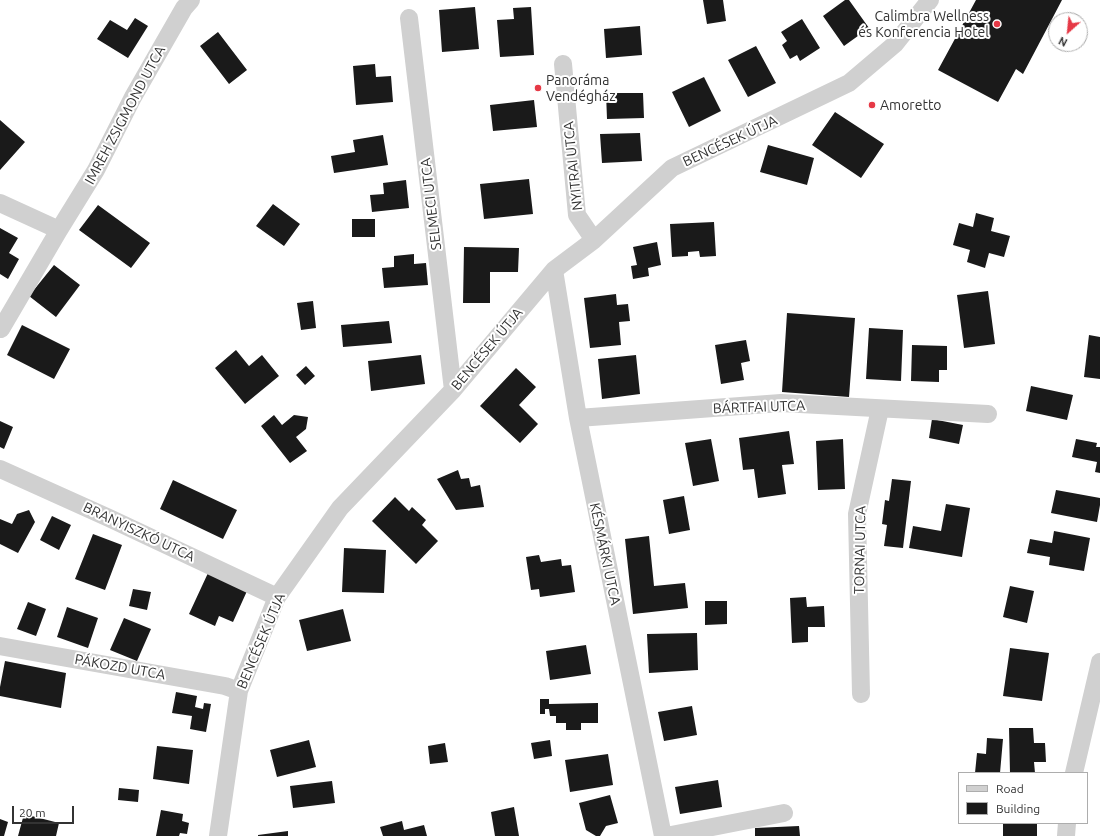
<!DOCTYPE html>
<html>
<head>
<meta charset="utf-8">
<style>
  body { margin:0 }
  #map { position:relative; width:1100px; height:836px; overflow:hidden; background:#fff; font-family:Ubuntu,sans-serif }
  canvas { display:block }
  .legend { position:absolute; left:958px; top:772px; width:130px; height:52px; box-sizing:border-box; background:#fff; border:1px solid #adadad; margin:0; padding:5px 7px; list-style:none; font-size:12px; color:#333 }
  .legend li { display:flex; align-items:center; gap:8px; height:20px }
  .legend b { width:20px; border:1px solid #adadad }
  .north { position:absolute; left:1048px; top:12px; width:40px; height:40px; box-sizing:border-box; background:#fff; border:1px solid #adadad; border-radius:50%; rotate:207deg; font-size:11px; font-weight:700; line-height:16px; text-align:center; color:#333 }
  .north::after { content:''; display:block; margin:auto; width:14px; height:18px; background:#e63946; clip-path:polygon(50% 0,100% 100%,50% 72%,0 100%) }
  .scale { position:absolute; left:12px; top:806px; width:62px; height:18px; box-sizing:border-box; border:2px solid #333; border-top:0; padding-left:5px; font-size:12px; line-height:14px; white-space:nowrap; color:#333; -webkit-text-stroke:3px #fff; paint-order:stroke }
</style>
</head>
<body>
<div id="map">
<canvas width="1100" height="836"></canvas>
<ul class="legend">
<li><b style="height:5px;background:#d0d0d0"></b>Road</li>
<li><b style="height:11px;background:#1a1a1a"></b>Building</li>
</ul>
<div class="north">N</div>
<div class="scale">20 m</div>
</div>
<script>
const ctx = document.querySelector('canvas').getContext('2d');
ctx.lineJoin = 'round';
function fillPath(path, color) {
  ctx.fillStyle = color;
  ctx.fill(path, 'evenodd');
}
function stroke(path, color, width, dash) {
  ctx.strokeStyle = color;
  ctx.lineWidth = width;
  ctx.lineCap = dash ? 'butt' : 'round';
  ctx.setLineDash(dash || []);
  ctx.stroke(path);
}
function write(font, color, halo, rows, align = 'center') {
  ctx.font = font + ' Ubuntu,sans-serif';
  ctx.lineWidth = 4;
  ctx.setLineDash([]);
  ctx.textBaseline = 'middle';
  ctx.strokeStyle = halo;
  ctx.fillStyle = color;
  for (const [text, x, y, turn = 0] of rows) {
    ctx.save();
    ctx.translate(x, y);
    ctx.rotate((+turn || 0) * Math.PI / 180);
    ctx.textAlign = isNaN(turn) ? turn : align;
    if (halo) ctx.strokeText(text, 0, 0);
    ctx.fillText(text, 0, 0);
    ctx.restore();
  }
}
fillPath(new Path2D(`
  M703,0H723L726,21L707,24Z
  M845,0H849L869,28L844,46L823,16Z
  M976,0H1062L1023,74L1016,69L998,102L938,70Z
  M475,7L479,49L442,52L439,10Z
  M531,7L534,55L500,57L497,20L514,19L513,8Z
  M135,18L148,26L128,58L97,39L110,20L127,30Z
  M802,19L820,48L800,61L797,55L790,59L782,45L787,41L781,32Z
  M640,26L642,55L606,58L604,29Z
  M218,32L247,70L229,84L200,46Z
  M756,46L776,83L748,97L728,60Z
  M375,64L376,77L391,76L393,102L356,105L353,66Z
  M704,77L721,111L689,127L672,92Z
  M606,93H643L644,118L607,119Z
  M534,100L537,127L493,131L490,105Z
  M835,112L884,144L861,178L812,145Z
  M0,120L25,142L0,170Z
  M640,133L642,161L602,163L600,134Z
  M383,135L388,165L334,173L331,156L355,152L353,140Z
  M768,145L814,158L807,185L760,172Z
  M529,179L533,214L484,219L480,184Z
  M406,180L409,208L372,212L370,195L384,194L383,183Z
  M273,204L300,224L284,246L256,226Z
  M98,205L150,243L131,268L79,230Z
  M976,213L994,218L991,231L1010,236L1004,257L989,253L985,268L967,262L970,250L953,245L959,223L973,227Z
  M352,219H375V237H352Z
  M714,222L716,256L700,257L699,251L688,252V256L672,257L670,224Z
  M0,228L18,238L9,253L19,259L8,279L0,274Z
  M657,242L661,265L648,268L649,276L633,279L631,266L637,265L633,247Z
  M464,247L519,248L518,272H490V303H463Z
  M414,254V264L426,263L428,285L384,288L382,268L394,267V256Z
  M54,265L80,285L56,317L29,296Z
  M988,291L995,344L964,348L957,295Z
  M616,294L617,305L628,304L630,321L619,322L621,345L590,348L584,298Z
  M313,301L316,328L301,330L297,303Z
  M787,313L855,318L849,397L782,392Z
  M389,321L392,343L343,347L341,325Z
  M22,325L70,349L54,379L7,355Z
  M869,328L903,330L901,381L866,379Z
  M1089,335L1100,337V379L1084,377Z
  M746,340L750,361L741,363L744,380L721,384L715,345Z
  M912,345L947,346V370H939V382L911,381Z
  M236,350L249,366L262,355L279,376L245,404L215,368Z
  M421,355L425,384L371,391L368,361Z
  M636,355L640,394L602,399L598,359Z
  M306,366L315,376L305,385L296,375Z
  M516,368L536,387L519,405L538,424L520,443L480,406Z
  M1031,386L1073,395L1067,420L1026,411Z
  M274,415L282,425L294,415L308,417L306,429L296,437L307,451L290,463L261,426Z
  M932,419L963,425L959,444L929,438Z
  M0,421L13,427L4,449L0,447Z
  M789,431L794,464L782,465L786,494L758,498L754,469L743,470L739,438Z
  M711,439L719,481L693,486L685,443Z
  M843,439L845,489L818,490L816,441Z
  M1076,439L1097,443L1096,447H1100V473L1095,472L1097,462L1072,457Z
  M458,470L461,479L469,478L471,487L480,485L484,507L456,510L437,479Z
  M892,479L911,481L903,548L884,546L887,525L882,524L885,500L889,501Z
  M173,480L237,510L223,539L160,509Z
  M1056,490L1100,498V505L1097,522L1051,513Z
  M684,496L690,530L669,534L663,500Z
  M395,497L409,511L412,507L426,520L422,525L438,541L416,564L372,521Z
  M946,504L970,508L962,557L909,548L913,526L941,531Z
  M29,510L35,522L18,553L0,544V519L12,524L17,514Z
  M52,516L71,525L59,550L40,540Z
  M1054,531L1090,538L1084,571L1049,565L1050,557L1027,553L1030,539L1052,543Z
  M93,534L122,545L105,590L75,579Z
  M649,536L654,586L685,583L688,608L633,614L625,539Z
  M344,548L386,550L384,593L342,592Z
  M539,555L541,562L561,559L562,566L571,565L575,592L540,597L539,589L531,590L526,557Z
  M208,573L247,591L233,622L219,616L215,626L189,614Z
  M1010,586L1034,591L1027,623L1003,617Z
  M133,589L151,592L147,610L129,606Z
  M806,597L807,607L824,606L825,627H808V642L792,643L790,598Z
  M705,601H727V624L705,625Z
  M28,602L46,609L36,636L17,629Z
  M67,607L98,618L88,648L57,637Z
  M343,609L351,641L307,651L299,620Z
  M124,618L151,629L137,661L110,650Z
  M697,633L698,670L649,673L647,634Z
  M586,645L591,674L550,680L546,651Z
  M1010,648L1049,653L1042,701L1003,696Z
  M5,661L66,673L61,708L0,696V687Z
  M176,692L197,696L195,707L203,709L204,703L211,704L206,732L190,729L192,716L172,713Z
  M540,699H549V704L598,703V723H581V730H566V723H556V716H550L549,709H545V714H540Z
  M692,706L697,735L664,741L658,712Z
  M1009,728H1033L1034,743H1045L1046,762H1034L1035,773H1010Z
  M987,738L1003,739L1000,773H975L977,753L986,754Z
  M309,740L316,767L277,777L270,750Z
  M550,740L552,756L534,759L531,743Z
  M445,743L448,762L430,764L428,746Z
  M157,746L193,750L189,784L153,779Z
  M608,754L613,785L570,792L565,760Z
  M718,780L722,807L680,814L675,787Z
  M332,781L335,803L293,808L290,786Z
  M119,788L139,790L138,802L118,800Z
  M610,795L618,823L606,826L600,836H596L586,830L579,803Z
  M514,807L519,836H495L491,812Z
  M161,810L183,814L182,821L189,823L187,834L180,833L179,836H156Z
  M24,814L59,823L56,836H18Z
  M0,819L8,822L4,836H0Z
  M402,821L404,830L424,825L427,836H383L380,827Z
  M1003,823H1037V836H1003Z
  M799,826L800,836H755V828Z
  M288,831V836H258V835Z`), '#1a1a1a');
stroke(new Path2D(`
  M409,18L453,390
  M563,64L577,215L594,240
  M0,203L59,230
  M554,270L578,418L663,836
  M1,329L59,230L96,170L133,97L184,8L191,0
  M578,418L781,403L988,414
  M0,469L109,518L277,597
  M0,646L225,686L239,691
  M861,694L857,514L880,409
  M1074,773L1100,662
  M218,836L239,691L277,597L340,508L453,390L554,270L594,240L672,168L849,83L895,44L930,0
  M666,836L784,813
  M1066,836L1067,823`), '#d0d0d0', 18);
for (const [x, y, r, color] of [
  [997,24,4,"#e63946"],
  [538,88,4,"#e63946"],
  [872,105,4,"#e63946"]
]) {
  const dot = new Path2D();
  dot.arc(x, y, r, 0, 2 * Math.PI);
  ctx.fillStyle = color;
  ctx.fill(dot);
  stroke(dot, '#fff', 1.5);
}
write('14px', '#333', '#fff', [
  ["Calimbra Wellness",989,16,"right"],
  ["és Konferencia Hotel",989,32,"right"],
  ["Panoráma",546,80],
  ["Vendégház",546,96],
  ["Amoretto",880,105]
], 'left');
write('14px', '#333', '#fff', [
  ["IMREH ZSIGMOND UTCA",125,115,-62],
  ["BENCÉSEK ÚTJA",730,141,-25],
  ["NYITRAI UTCA",573,166,-96],
  ["SELMECI UTCA",431,204,-97],
  ["BENCÉSEK ÚTJA",487,349,-50],
  ["BÁRTFAI UTCA",759,407,-2],
  ["BRANYISZKÓ UTCA",139,532,25],
  ["TORNAI UTCA",860,550,-89],
  ["KÉSMÁRKI UTCA",605,554,78],
  ["BENCÉSEK ÚTJA",261,641,-67],
  ["PÁKOZD UTCA",120,667,10]
]);
</script>
</body>
</html>
